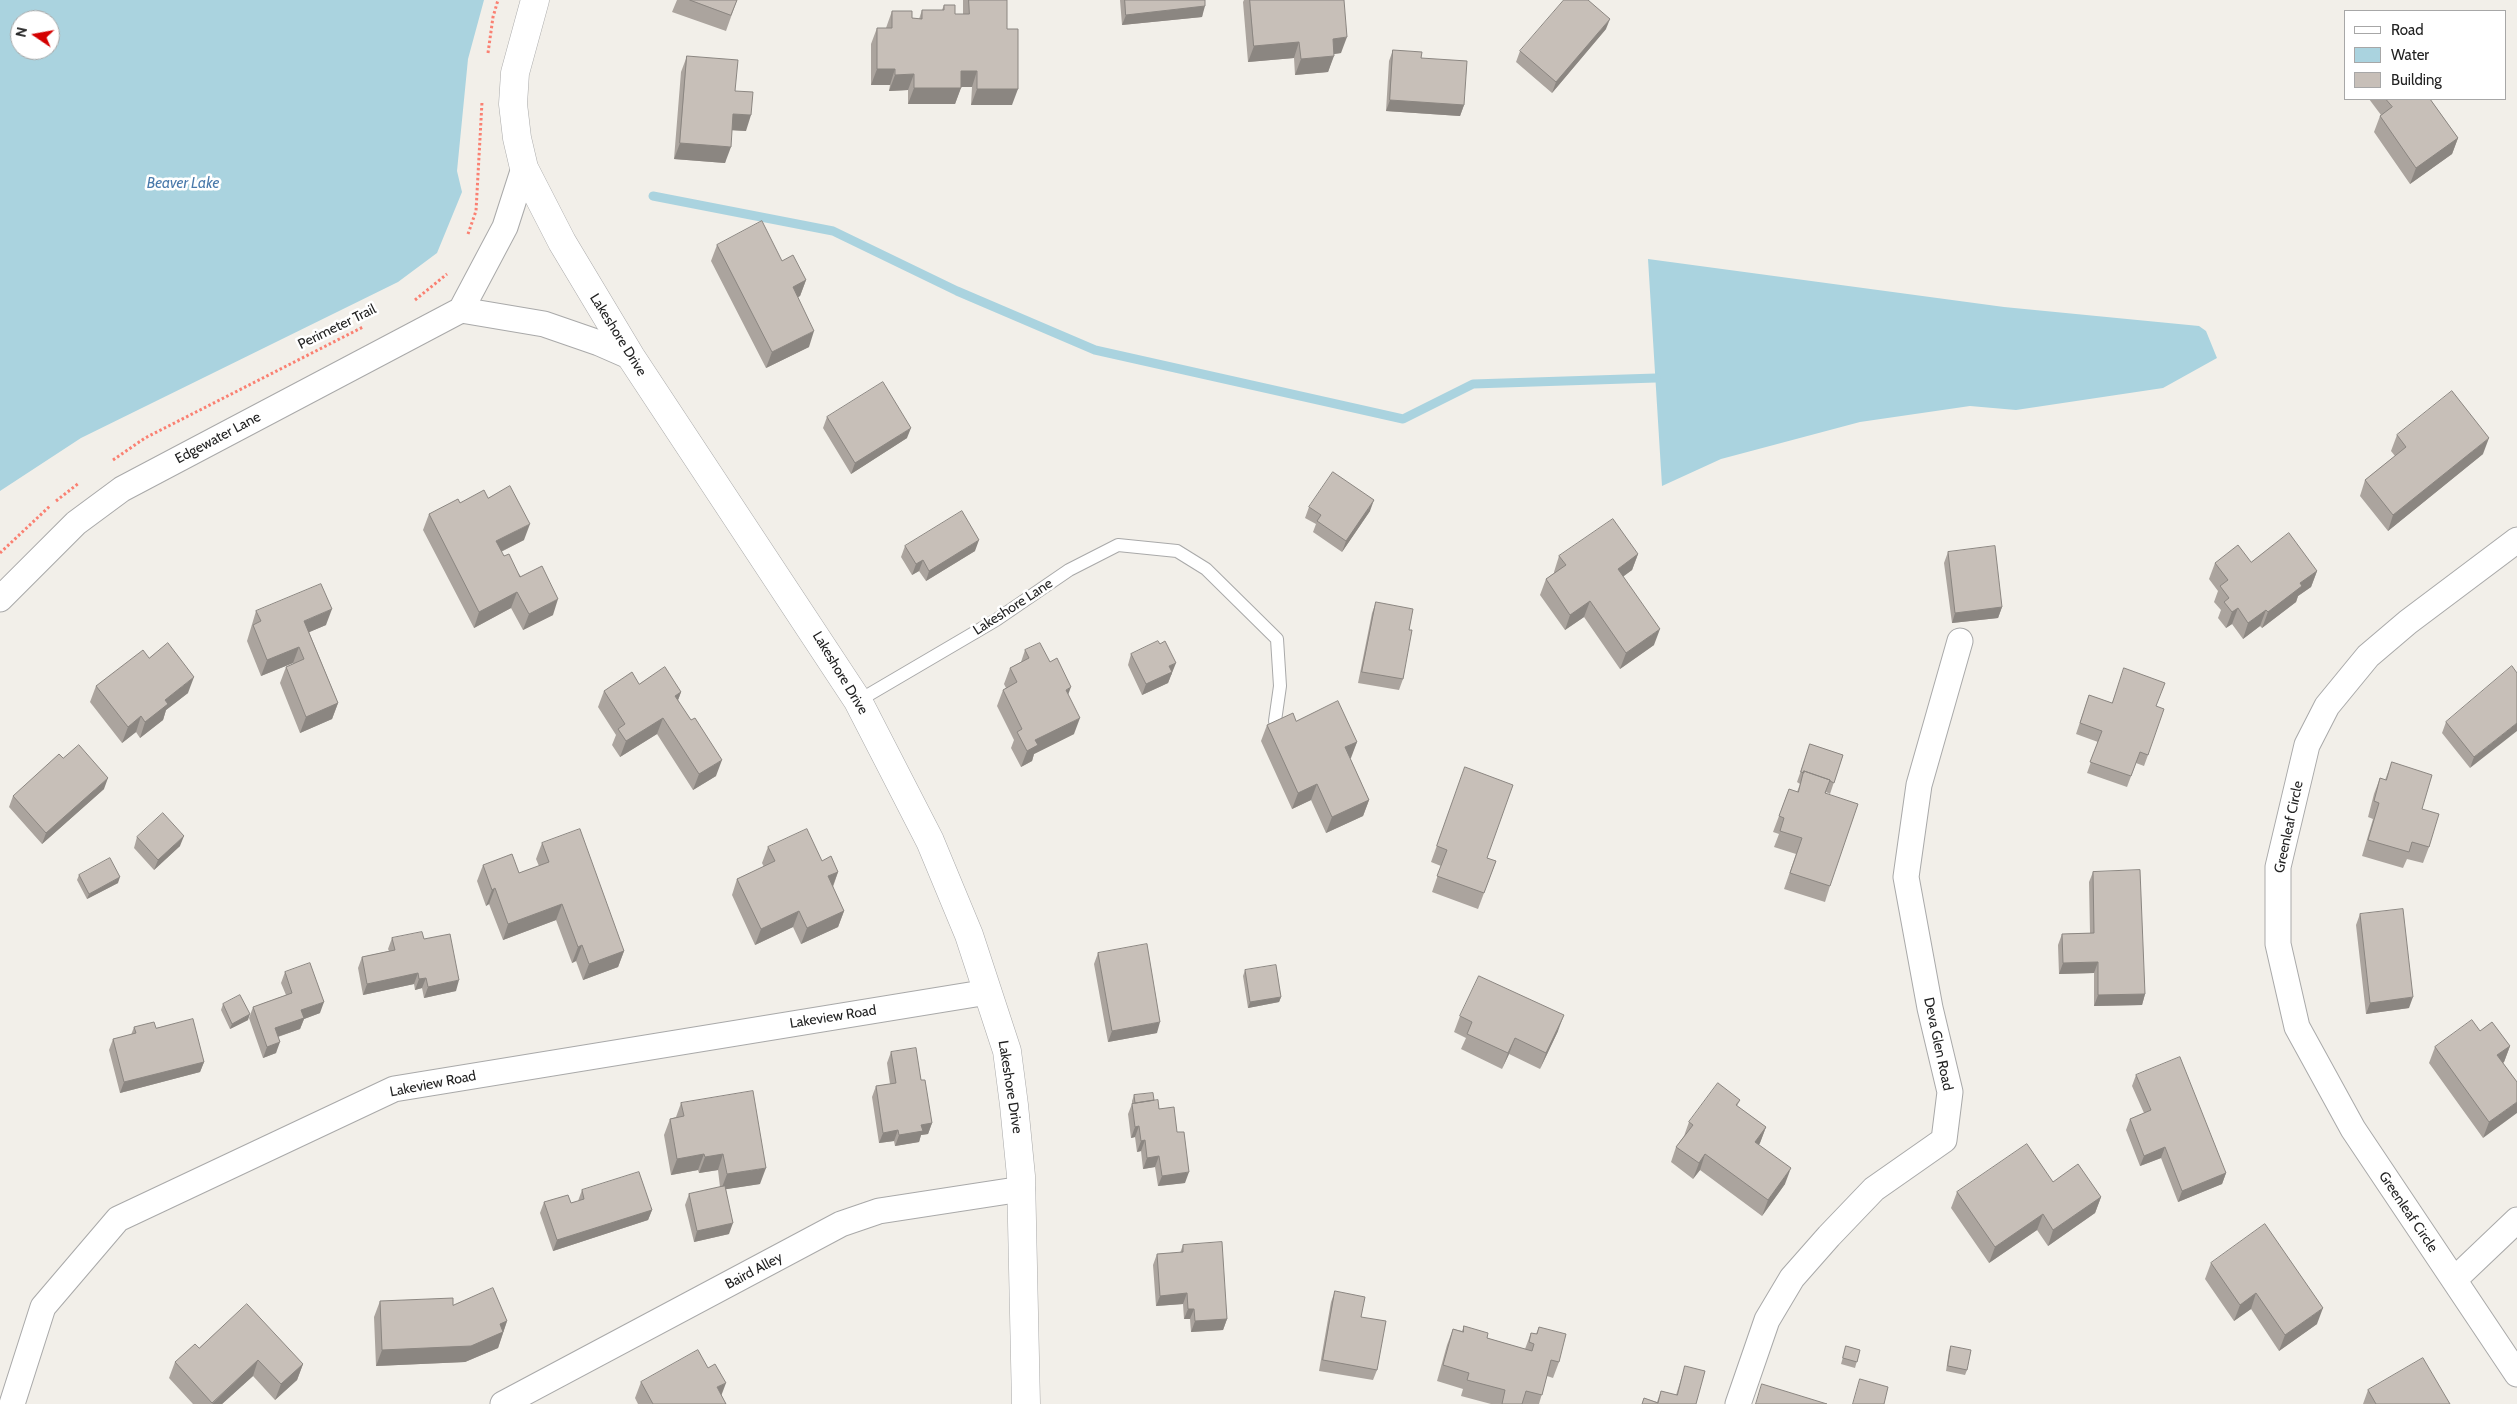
<!DOCTYPE html>
<html>
<head>
<meta charset="utf-8">
<style>
  body { margin:0 }
  #map { position:relative; width:2517px; height:1404px; overflow:hidden; background:#f2efe9; font-family:Cabin,sans-serif }
  canvas { display:block }
  .legend { position:absolute; left:2344px; top:10px; width:162px; height:90px; box-sizing:border-box; background:#fff; border:1px solid #a7a7a7; margin:0; padding:6px 9px; list-style:none; font-size:15px; color:#222 }
  .legend li { display:flex; align-items:center; gap:10px; height:25px }
  .legend b { width:25px; border:1px solid #a7a7a7 }
  .north { position:absolute; left:10px; top:10px; width:50px; height:50px; box-sizing:border-box; background:#fff; border:1px solid #a7a7a7; border-radius:50%; rotate:282deg; font-size:14px; font-weight:700; line-height:20px; text-align:center; color:#222 }
  .north::after { content:''; display:block; margin:auto; width:18px; height:22px; background:#d40000; clip-path:polygon(50% 0,100% 100%,50% 72%,0 100%) }
</style>
</head>
<body>
<div id="map">
<canvas width="2517" height="1404"></canvas>
<ul class="legend">
<li><b style="height:6px;background:#fff"></b>Road</li>
<li><b style="height:14px;background:#aad3df"></b>Water</li>
<li><b style="height:14px;background:#c7bfb8"></b>Building</li>
</ul>
<div class="north">N</div>
</div>
<script>
const ctx = document.querySelector('canvas').getContext('2d');
ctx.lineJoin = 'round';
function fillPath(path, color) {
  ctx.fillStyle = color;
  ctx.fill(path, 'evenodd');
}
function stroke(path, color, width, dash) {
  ctx.strokeStyle = color;
  ctx.lineWidth = width;
  ctx.lineCap = dash ? 'butt' : 'round';
  ctx.setLineDash(dash || []);
  ctx.stroke(path);
}
function write(font, color, halo, rows, align = 'center') {
  ctx.font = font + ' Cabin,sans-serif';
  ctx.lineWidth = 5;
  ctx.setLineDash([]);
  ctx.textBaseline = 'middle';
  ctx.strokeStyle = halo;
  ctx.fillStyle = color;
  for (const [text, x, y, turn = 0] of rows) {
    ctx.save();
    ctx.translate(x, y);
    ctx.rotate((+turn || 0) * Math.PI / 180);
    ctx.textAlign = isNaN(turn) ? turn : align;
    if (halo) ctx.strokeText(text, 0, 0);
    ctx.fillText(text, 0, 0);
    ctx.restore();
  }
}
fillPath(new Path2D(`
  M0,0H484L468,59L457,171L462,192L437,253L398,282L81,438L0,491ZM20,20H50V50H20Z
  M1648,259L2004,307L2199,326L2206,331L2217,358L2163,388L2016,410L1970,406L1860,422L1721,459L1662,486Z`), '#aad3df');
stroke(new Path2D(`
  M653,196L833,231L957,291L1095,350L1403,419L1473,384L1656,378`), '#aad3df', 9);
const service = new Path2D(`
  M858,701L996,620L1069,570L1118,545L1177,551L1206,569L1277,639L1280,686L1275,721`);
const minor = new Path2D(`
  M524,168L505,227L461,310L544,324L599,343L631,357
  M2517,540L2408,622L2368,656L2327,706L2307,745L2278,867V944L2297,1027L2353,1129L2517,1374
  M0,599L76,523L122,489L461,310
  M2454,1280L2517,1220
  M12,1404L43,1307L118,1219L394,1089L988,992
  M503,1404L841,1224L879,1211L1022,1189
  M1738,1404L1767,1320L1792,1278L1829,1236L1874,1189L1944,1140L1950,1092L1930,1008L1906,877L1919,785L1960,641`);
const tertiary = new Path2D(`
  M535,0L515,73L513,104L517,138L524,168L562,242L631,357L858,701L930,841L969,935L1007,1051L1014,1105L1021,1176L1026,1404`);
stroke(service, '#a9a9a9', 14);
stroke(minor, '#a9a9a9', 27);
stroke(tertiary, '#a9a9a9', 29);
stroke(new Path2D(`
  M488,53L493,17L498,0
  M468,234L476,211L482,102
  M415,300L447,274
  M113,460L145,438L363,327
  M56,501L79,483
  M0,553L51,505`), '#fa8072', 3, [2.5, 2.5]);
stroke(service, '#fff', 12);
stroke(minor, '#fff', 25);
stroke(tertiary, '#fff', 28);
fillPath(new Path2D(`
  M677,0H737L726,31L672,12Z
  M963,0H1007V29L1012,105H971L972,87H961L955,104H908V90L889,91L890,85H871V44L877,28H886L892,11L912,18L919,19L922,10H942L944,5L955,14H963Z
  M1120,0H1205L1202,17L1122,25Z
  M1244,0H1344L1341,53L1334,54L1328,72L1295,75L1294,58L1248,62L1243,2Z
  M1606,29L1552,93L1516,62L1520,51Z
  M1393,50L1421,58L1464,105L1460,116L1386,111L1389,61Z
  M687,56L735,91L746,131L732,130L725,163L674,159L681,72Z
  M2369,99H2430L2458,138L2452,154L2410,184L2374,132L2380,116L2381,115Z
  M717,245L782,261L806,280L800,296L798,297L809,347L766,368L711,261Z
  M827,417L907,438L851,474L823,428Z
  M2397,435L2483,454L2388,531L2360,496L2365,480L2395,456L2391,451Z
  M488,498L524,540L501,552L504,556L553,615L523,630L511,608L474,628L423,530L429,514L460,503Z
  M1309,507L1370,511L1342,552L1313,532L1316,524L1305,518Z
  M905,546L975,551L926,581L919,571L912,575L901,557Z
  M1948,552L2002,607L1998,618L1952,623L1944,563Z
  M1638,554L1632,570L1623,576L1654,645L1620,669L1584,617L1565,630L1540,595L1546,579L1554,573V572L1559,556Z
  M2251,562L2317,571L2311,587L2298,596L2296,602L2262,628L2260,626L2243,639L2232,624L2226,628L2218,618L2221,610L2214,602L2218,591L2209,579L2215,563Z
  M1376,602L1409,630L1403,679L1399,690L1358,683L1372,613Z
  M256,611L326,625L309,632L338,703L332,719L300,733L280,683L286,667L293,664V663L261,676L247,641Z
  M1160,644L1172,674L1171,675L1168,683L1142,695L1128,665L1131,654Z
  M1025,650L1050,662L1068,695L1074,734L1034,754L1032,761L1021,767L1011,748L1014,740L997,706L1003,690L1006,688L1004,684L1010,668L1021,662Z
  M149,658L188,693L166,710L163,720L140,738L136,732L122,743L90,702L96,686Z
  M2517,673L2470,768L2442,733L2446,722Z
  M639,684L681,692L678,700L716,776L693,790L657,734L620,757L612,745L616,735L598,707L604,691Z
  M2089,695L2112,703L2156,706L2148,755L2144,766L2136,763L2127,787L2087,773L2098,742L2076,734Z
  M1296,721L1357,742L1350,758L1369,800L1363,816L1326,833L1311,800L1292,809L1261,741L1267,725Z
  M1810,744L1843,755L1830,794L1826,792L1830,886L1825,902L1784,889L1796,854L1774,847L1779,834L1773,832L1789,789L1797,792L1800,784L1797,782Z
  M2392,762L2422,809L2429,847L2423,863L2407,859L2403,868L2362,856L2373,819L2368,817L2374,794L2380,778L2385,780Z
  M1465,767L1487,858L1496,861L1478,909L1432,892L1441,866L1431,862Z
  M104,789L42,844L9,807L13,796Z
  M137,837L180,846L154,870L134,848Z
  M542,843L624,951L618,967L583,980L576,961L572,963L556,920L503,940L489,904L486,906L477,881L483,865L519,873L539,866L536,859Z
  M768,847L822,861L838,872L833,887L844,911L838,927L801,944L793,927L755,945L732,895L737,879L764,867L762,863Z
  M2093,872L2145,994L2142,1005L2094,1006V973L2059,974L2058,945L2062,934L2090,933L2089,882Z
  M79,875L118,883L87,899L77,880Z
  M2360,914L2409,1008L2366,1014L2356,925Z
  M392,938L424,939L456,991L424,998L422,988L415,990L414,984L363,995L358,968L362,957L389,951L388,949Z
  M1098,953L1157,1033L1108,1042L1094,964Z
  M1245,970L1281,997L1279,1002L1248,1008L1243,976Z
  M285,972L320,1013L304,1019L300,1029L278,1037L276,1053L263,1058L249,1018L253,1007L286,995L281,983Z
  M223,1004L248,1020L230,1029L221,1010Z
  M1460,1016L1558,1031L1540,1069L1509,1054L1502,1069L1461,1049L1466,1038L1454,1032Z
  M134,1027L204,1062L200,1072L120,1093L109,1050L113,1039L131,1035Z
  M2480,1031L2510,1046L2504,1062L2503,1063L2517,1083L2483,1138L2429,1063L2435,1047Z
  M891,1052L921,1080L932,1123L928,1134L921,1135L919,1142L895,1146L894,1141L879,1143L872,1097L876,1086L890,1084L887,1063Z
  M2136,1075L2226,1173L2222,1184L2178,1202L2161,1158L2140,1166L2126,1130L2130,1119L2144,1113L2132,1086Z
  M1134,1095L1154,1100L1159,1109L1177,1132L1185,1183L1158,1186L1155,1167L1143,1169L1141,1151L1137,1152L1135,1137L1131,1138L1128,1114L1132,1104V1101Z
  M1740,1100L1737,1106L1766,1127L1759,1145L1785,1184L1762,1216L1700,1170L1693,1179L1671,1162L1676,1147L1684,1136L1689,1122Z
  M681,1103L760,1184L726,1189L729,1234L694,1242L685,1205L689,1194L720,1187L718,1170L699,1173L698,1170L671,1175L664,1135L670,1119L676,1117Z
  M582,1190L652,1210L648,1220L553,1251L540,1213L544,1202L571,1203L578,1201Z
  M1957,1192L2101,1197L2095,1213L2048,1246L2037,1230L1989,1263L1951,1208Z
  M1183,1245L1227,1319L1223,1330L1191,1332L1190,1319H1184L1183,1304L1156,1306L1153,1265L1157,1254L1180,1253Z
  M2211,1263L2317,1324L2279,1351L2251,1309L2234,1321L2205,1279Z
  M1335,1291L1377,1370L1373,1380L1319,1371L1331,1302Z
  M380,1301L453,1305L507,1321L498,1348L465,1362L376,1366L374,1317Z
  M1464,1326L1487,1338L1525,1349L1531,1333L1536,1334L1539,1327L1559,1362L1553,1378L1547,1376L1539,1404H1491L1461,1396L1463,1389L1437,1381L1447,1345L1453,1329L1462,1331Z
  M1846,1346L1860,1350L1855,1368L1841,1364Z
  M1951,1346L1967,1370L1965,1375L1946,1371L1949,1351Z
  M199,1348L303,1364L297,1380L275,1400L253,1376L222,1404H193L169,1378L175,1362Z
  M1685,1366L1696,1404H1642L1644,1398L1657,1402L1661,1391L1676,1395Z
  M641,1382L721,1395L726,1404H638L635,1398Z
  M2368,1390L2450,1404H2363Z`), '#aba49e');
fillPath(new Path2D(`
  M1205,6L1202,17L1122,25L1126,15Z
  M1610,19L1606,29L1552,93L1556,82Z
  M1347,37L1341,53L1327,55L1333,39Z
  M1299,42L1294,58L1248,62L1254,46Z
  M1334,56L1328,72L1295,75L1301,59Z
  M877,69H895L890,85H871Z
  M961,71H977L972,87H955Z
  M914,74L908,90L889,91L895,75Z
  M914,88H961L955,104H908Z
  M977,89H1018L1012,105H971Z
  M1390,100L1464,105L1460,116L1386,111Z
  M733,114L751,115L746,131L728,130Z
  M2458,138L2452,154L2410,184L2416,168Z
  M680,143L731,147L725,163L674,159Z
  M806,280L800,296L787,303L793,287Z
  M814,331L809,347L766,368L772,352Z
  M911,428L907,438L851,474L855,463Z
  M2489,438L2483,454L2388,531L2393,515Z
  M1374,500L1370,511L1342,552L1346,541Z
  M530,524L524,540L490,557L496,541Z
  M979,540L975,551L926,581L929,571Z
  M1638,554L1632,570L1612,585L1618,569Z
  M923,560L919,571L912,575L916,564Z
  M2317,571L2311,587L2298,596L2296,602L2262,628L2268,612L2300,583Z
  M517,592L511,608L474,628L479,612Z
  M558,599L553,615L523,630L529,614Z
  M1590,601L1584,617L1565,630L1570,615Z
  M2002,607L1998,618L1952,623L1955,613Z
  M2238,608L2232,624L2226,628L2232,612Z
  M332,609L326,625L298,637L304,621Z
  M2266,610L2260,626L2243,639L2248,623Z
  M1660,629L1654,645L1620,669L1626,653Z
  M299,647L293,663L261,676L267,660Z
  M1176,663L1168,683L1142,695L1146,684L1169,666Z
  M194,677L188,693L166,710L163,720L140,738L145,722L165,700Z
  M1071,687L1065,703L1066,690Z
  M681,692L675,708V696Z
  M338,703L332,719L300,733L306,717Z
  M141,716L136,732L122,743L128,727Z
  M663,718L657,734L620,757L626,741Z
  M1080,718L1074,734L1034,754L1032,761L1021,767L1027,751L1035,740Z
  M2517,723V731L2470,768L2474,757Z
  M1357,742L1351,758L1339,763L1345,747Z
  M722,760L716,776L693,790L699,774Z
  M108,778L104,789L42,844L46,833Z
  M1317,784L1311,800L1292,809L1298,793Z
  M1369,800L1363,816L1326,833L1332,817Z
  M184,836L180,846L154,870L158,860Z
  M838,872L832,888L828,876Z
  M120,877L118,883L87,899L89,894Z
  M495,888L489,904L486,906L492,890Z
  M562,904L556,920L503,940L508,924Z
  M799,911L793,927L755,945L761,929Z
  M844,911L838,927L801,944L807,928Z
  M582,945L576,961L572,963L578,947Z
  M624,951L618,967L583,980L589,964Z
  M2098,962L2094,973L2059,974L2063,963Z
  M418,973L414,984L363,995L367,984Z
  M426,978L422,988L415,990L419,979Z
  M459,980L456,991L424,998L428,987Z
  M2145,994L2142,1005L2094,1006L2098,995Z
  M1281,997L1279,1002L1248,1008L1250,1002Z
  M2413,997L2409,1008L2366,1014L2370,1003Z
  M324,1002L320,1013L304,1019L300,1029L271,1039L275,1028L301,1010Z
  M250,1014L248,1020L230,1029L232,1024Z
  M1564,1015L1558,1031L1540,1069L1546,1053Z
  M1160,1022L1157,1033L1108,1042L1112,1031Z
  M1515,1038L1509,1054L1502,1069L1508,1053Z
  M280,1042L276,1053L263,1058L267,1047Z
  M2510,1046L2504,1062L2492,1071L2497,1055Z
  M204,1062L200,1072L120,1093L124,1082Z
  M2517,1102V1113L2483,1138L2489,1122Z
  M932,1123L928,1134L921,1135L919,1142L895,1146L899,1135L921,1125Z
  M1139,1126L1135,1137L1131,1138L1135,1127Z
  M1766,1127L1760,1143L1749,1158L1755,1142Z
  M898,1130L894,1141L879,1143L883,1133Z
  M1145,1140L1141,1151L1137,1152L1141,1141Z
  M2165,1147L2161,1158L2140,1166L2144,1156Z
  M704,1154L698,1170L671,1175L677,1159Z
  M723,1154L718,1170L699,1173L705,1157Z
  M1705,1154L1700,1170L1693,1179L1699,1163Z
  M1159,1156L1155,1167L1143,1169L1147,1158Z
  M766,1168L760,1184L721,1190L727,1174Z
  M1791,1168L1785,1184L1762,1216L1768,1200Z
  M1189,1172L1185,1183L1158,1186L1162,1176Z
  M2226,1173L2222,1184L2178,1202L2182,1191Z
  M2101,1197L2095,1213L2048,1246L2053,1230Z
  M652,1210L648,1220L553,1251L557,1240Z
  M2043,1214L2037,1230L1989,1263L1995,1247Z
  M733,1223L729,1234L694,1242L697,1231Z
  M1187,1293L1183,1304L1156,1306L1160,1296Z
  M2256,1293L2251,1309L2234,1321L2240,1305Z
  M2323,1308L2317,1324L2279,1351L2285,1335Z
  M1188,1309H1194L1190,1319H1184Z
  M1227,1319L1223,1330L1191,1332L1195,1321Z
  M507,1321L498,1348L465,1362L376,1366L382,1350L500,1324Z
  M258,1360L253,1376L222,1404H212Z
  M303,1364L297,1380L275,1400L281,1384Z
  M726,1383L720,1399L717,1387Z`), '#8b8681');
const building = new Path2D(`
  M690,0H737L731,15Z
  M969,0H1007V29H1018V89H977V71H961V88H914V74L895,75V69H877V28H892V11H912V18L922,19V10H944V5H955V14H969Z
  M1125,0H1205V6L1126,15Z
  M1250,0H1344L1347,37L1333,39L1334,56L1301,59L1299,42L1254,46Z
  M1564,0H1588L1610,19L1556,82L1520,51Z
  M1393,50L1422,52L1421,58L1467,61L1464,105L1390,100Z
  M687,56L738,60L735,91L753,92L751,115L733,114L731,147L680,143Z
  M2386,99H2430L2458,138L2416,168L2380,116L2392,107Z
  M762,221L782,261L793,255L806,280L793,287L814,331L772,352L717,245Z
  M883,382L911,428L855,463L827,417Z
  M2452,391L2489,438L2393,515L2365,480L2406,447L2397,435Z
  M1333,472L1374,500L1346,541L1317,521L1321,515L1309,507Z
  M510,486L530,524L496,541L504,556L509,554L520,577L542,566L558,599L529,614L517,592L479,612L429,514L458,499L460,503L484,490L488,498Z
  M962,511L979,540L929,571L923,560L916,564L905,546Z
  M1613,519L1638,554L1618,569L1660,629L1626,653L1590,601L1570,615L1546,579L1566,565L1559,556Z
  M2289,533L2317,571L2300,583L2302,586L2268,612L2266,610L2248,623L2238,608L2232,612L2224,602L2229,598L2220,586L2228,580L2215,563L2238,545L2251,562Z
  M1995,546L2002,607L1955,613L1948,552Z
  M321,584L332,609L304,621L338,703L306,717L286,667L304,659L299,647L267,660L253,625L261,621L256,611Z
  M1376,602L1413,609L1409,630H1412L1403,679L1362,672Z
  M1158,641L1160,644L1165,641L1176,663L1169,666L1172,672L1146,684L1131,654Z
  M168,643L194,677L165,700L168,704L145,722L141,716L128,727L96,686L143,650L149,658Z
  M1040,643L1050,662L1057,658L1071,687L1066,690L1080,718L1035,740L1038,745L1027,751L1017,732L1022,729L1003,690L1017,682L1010,668L1029,658L1025,650Z
  M2512,666L2517,673V723L2474,757L2446,722Z
  M665,667L681,692L675,696L691,720L695,718L722,760L699,774L663,718L626,741L618,729L625,724L604,691L632,672L639,684Z
  M2124,668L2165,683L2156,706L2164,709L2148,755L2140,752L2131,776L2090,762L2102,731L2080,723L2089,695L2112,703Z
  M1338,701L1357,742L1345,747L1369,800L1332,817L1317,784L1298,793L1267,725L1293,713L1296,721Z
  M1810,744L1843,755L1834,783L1830,781V780L1804,771V773L1801,772Z
  M79,745L108,778L46,833L13,796L59,754L63,758Z
  M2392,762L2432,775L2422,809L2439,814L2429,847L2412,842L2409,852L2368,840L2379,803L2374,801L2380,778L2386,780Z
  M1465,767L1513,785L1487,858L1496,861L1484,893L1437,876L1447,850L1437,846Z
  M1804,771L1830,780L1825,793L1858,804L1830,886L1790,873L1802,838L1780,831L1784,818L1779,816L1789,789L1798,792Z
  M163,813L184,836L158,860L137,837Z
  M580,829L624,951L589,964L582,945L578,947L562,904L508,924L495,888L492,890L483,865L512,854L519,873L549,862L542,843Z
  M807,829L822,861L831,856L838,872L828,876L844,911L807,928L799,911L761,929L737,879L775,861L768,847Z
  M110,858L120,877L89,894L79,875Z
  M2140,870L2145,994L2098,995V962L2063,963L2062,934L2094,933L2093,872Z
  M2403,909L2413,997L2370,1003L2360,914Z
  M422,932L424,939L450,934L459,980L428,987L426,978L419,979L418,973L367,984L362,957L395,950L392,938Z
  M1147,944L1160,1022L1112,1031L1098,953Z
  M310,963L324,1002L301,1010L304,1018L275,1028L280,1042L267,1047L253,1007L292,993L285,972Z
  M1276,965L1281,997L1250,1002L1245,970Z
  M1479,976L1564,1015L1546,1053L1515,1038L1508,1053L1467,1034L1472,1022L1460,1016Z
  M240,995L250,1014L232,1024L223,1004Z
  M193,1019L204,1062L124,1082L113,1039L136,1033L134,1027L154,1022L156,1028Z
  M2472,1020L2480,1031L2492,1022L2510,1046L2497,1055L2517,1082V1102L2489,1122L2435,1047Z
  M916,1048L921,1080H925L932,1123L921,1125L923,1131L899,1135L898,1130L883,1133L876,1086L896,1083L891,1052Z
  M2180,1057L2226,1173L2182,1191L2165,1147L2144,1156L2130,1119L2151,1110L2136,1075Z
  M1718,1083L1740,1100L1736,1105L1766,1127L1755,1142L1791,1168L1768,1200L1705,1154L1699,1163L1676,1147L1693,1125L1689,1122Z
  M753,1091L766,1168L727,1174L723,1154L705,1157L704,1154L677,1159L670,1119L684,1116L681,1103Z
  M1153,1093L1154,1100L1135,1103L1134,1095Z
  M1158,1100L1159,1109L1174,1107L1177,1132H1184L1189,1172L1162,1176L1159,1156L1147,1158L1145,1140L1141,1141L1139,1126L1135,1127L1132,1104Z
  M2027,1144L2053,1182L2078,1164L2101,1197L2053,1230L2043,1214L1995,1247L1957,1192Z
  M639,1172L652,1210L557,1240L544,1202L568,1195L571,1203L584,1199L582,1190Z
  M725,1186L733,1223L697,1231L689,1194Z
  M2265,1224L2323,1308L2285,1335L2256,1293L2240,1305L2211,1263Z
  M1222,1242L1227,1319L1195,1321L1194,1309H1188L1187,1293L1160,1296L1157,1254L1183,1252V1245Z
  M493,1288L507,1321L500,1324L503,1332L471,1346L382,1350L380,1301L453,1298V1305Z
  M1335,1291L1365,1297L1361,1317L1386,1321L1377,1370L1323,1360Z
  M247,1304L303,1364L281,1384L258,1360L212,1403L175,1362L195,1344L199,1348Z
  M1464,1326L1488,1333L1487,1338L1532,1351L1534,1344L1529,1342L1531,1333L1537,1334L1539,1327L1566,1334L1559,1362L1551,1360L1542,1395L1526,1391L1522,1404H1502L1505,1390L1467,1380L1469,1373L1443,1365L1453,1329L1463,1332Z
  M1846,1346L1860,1350L1857,1362L1843,1358Z
  M1951,1346L1971,1350L1967,1370L1948,1366Z
  M698,1350L708,1368L715,1364L726,1383L717,1387L726,1404H653L641,1382Z
  M2423,1358L2450,1404H2376L2368,1390Z
  M1685,1366L1705,1371L1696,1404H1642L1644,1398L1658,1403L1661,1391L1677,1395Z
  M1860,1379L1888,1387L1884,1404H1853Z
  M1762,1384L1827,1404H1756Z`);
fillPath(building, '#c7bfb8');
stroke(building, '#8b8681', 1);
write('14px', '#222', '#fff', [
  ["Perimeter Trail",337,327,-26],
  ["Lakeshore Drive",618,335,58],
  ["Edgewater Lane",218,438,-28],
  ["Lakeshore Lane",1013,607,-33],
  ["Lakeshore Drive",840,673,59],
  ["Greenleaf Circle",2289,827,-78],
  ["Lakeview Road",833,1017,-9],
  ["Deva Glen Road",1938,1044,78],
  ["Lakeview Road",433,1084,-11],
  ["Lakeshore Drive",1010,1087,81],
  ["Greenleaf Circle",2408,1212,56],
  ["Baird Alley",754,1271,-28]
]);
write('italic 15px', '#4a7aab', '#fff', [
  ["Beaver Lake",183,184]
]);
</script>
</body>
</html>
